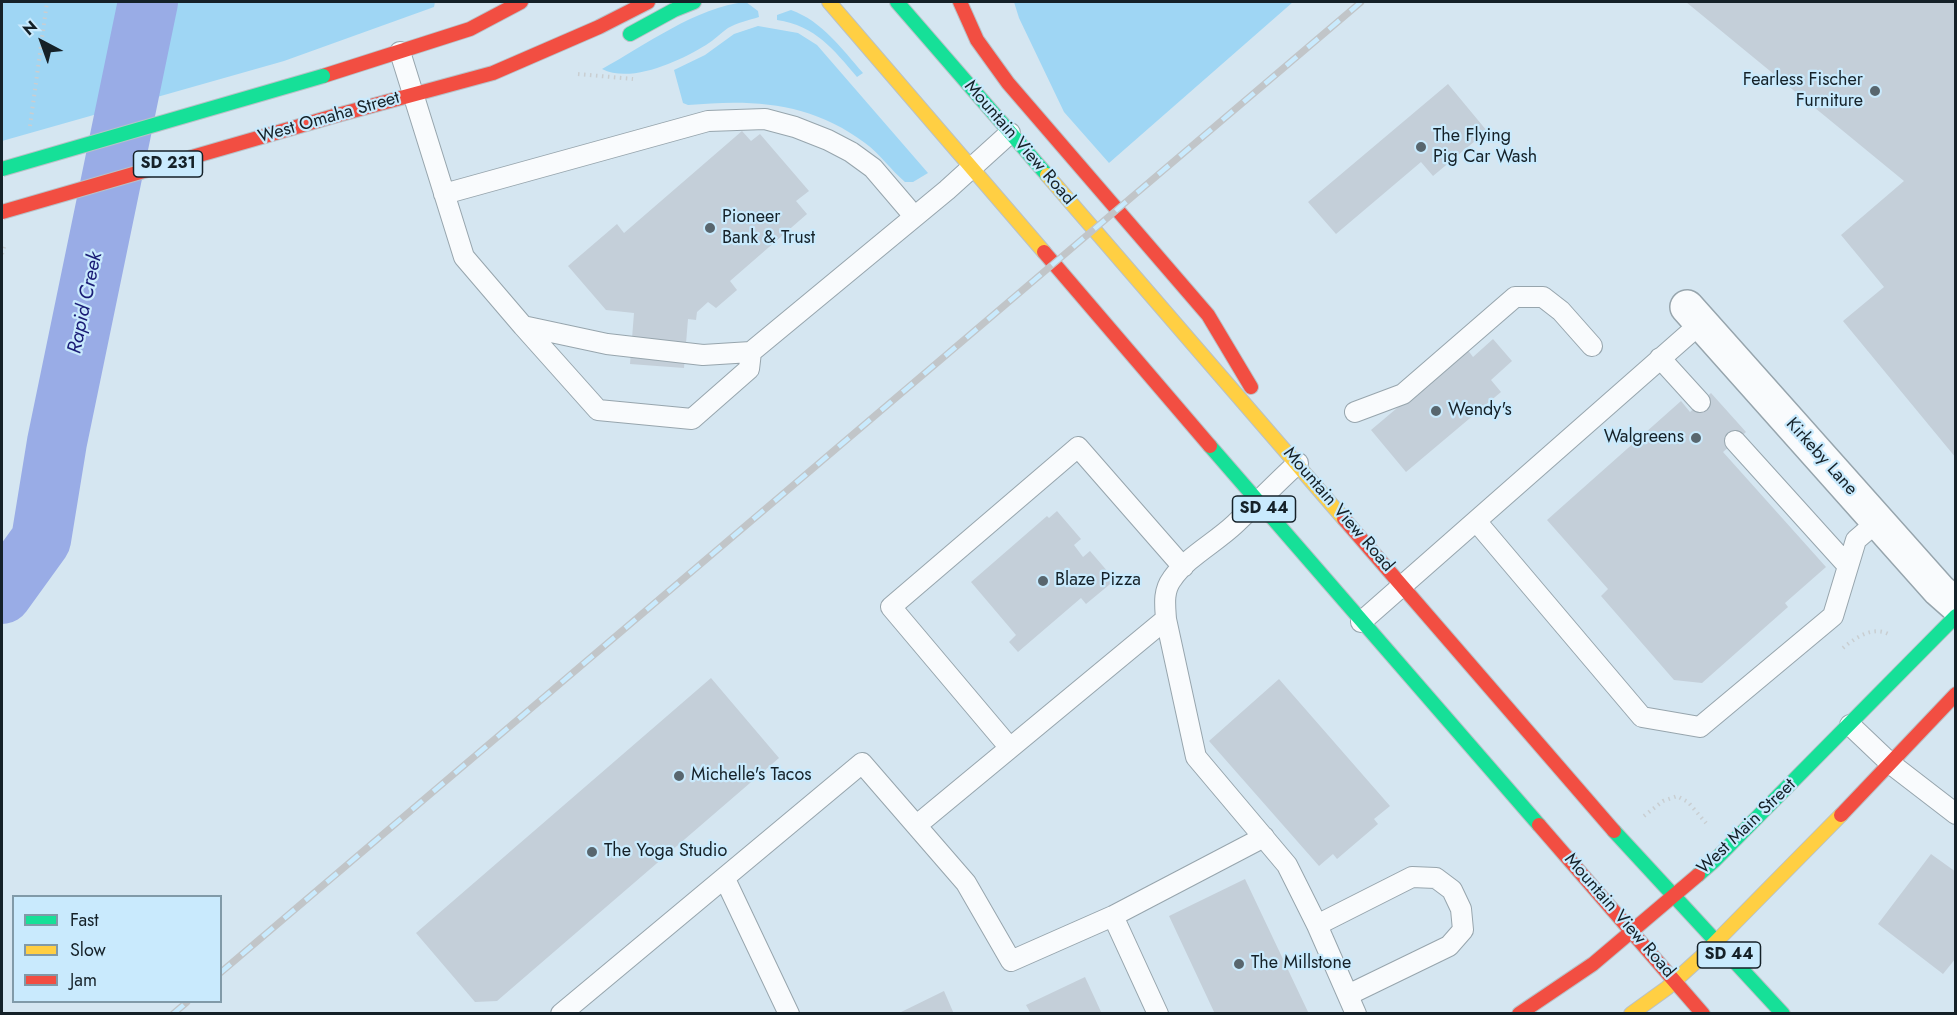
<!DOCTYPE html>
<html>
<head>
<meta charset="utf-8">
<style>
  body { margin:0 }
  #map { position:relative; width:1957px; height:1015px; overflow:hidden; background:#d5e6f1; font-family:Jost,sans-serif }
  canvas { display:block }
  .frame { position:absolute; inset:0; border:3px solid #152128; pointer-events:none }
  .legend { position:absolute; left:12px; top:895px; width:210px; height:108px; box-sizing:border-box; background:#c9eafd; border:2px solid #819aa8; margin:0; padding:8px 10px; list-style:none; font-size:18px; color:#152128 }
  .legend li { display:flex; align-items:center; gap:12px; height:30px }
  .legend b { width:30px; border:2px solid #819aa8 }
  .north { position:absolute; left:12px; top:12px; width:60px; height:60px; -webkit-text-stroke:4px #c9eafd; paint-order:stroke; rotate:319deg; font-size:16px; font-weight:700; line-height:24px; text-align:center; color:#152128 }
  .north::after { content:''; display:block; margin:auto; width:21px; height:27px; background:#152128; clip-path:polygon(50% 0,100% 100%,50% 72%,0 100%) }
</style>
</head>
<body>
<div id="map">
<canvas width="1957" height="1015"></canvas>
<div class="frame"></div>
<ul class="legend">
<li><b style="height:8px;background:#16e098"></b>Fast</li>
<li><b style="height:8px;background:#ffcf43"></b>Slow</li>
<li><b style="height:8px;background:#f24e42"></b>Jam</li>
</ul>
<div class="north">N</div>
</div>
<script>
const ctx = document.querySelector('canvas').getContext('2d');
ctx.lineJoin = 'round';
function fillPath(path, color) {
  ctx.fillStyle = color;
  ctx.fill(path, 'evenodd');
}
function stroke(path, color, width, dash) {
  ctx.strokeStyle = color;
  ctx.lineWidth = width;
  ctx.lineCap = dash ? 'butt' : 'round';
  ctx.setLineDash(dash || []);
  ctx.stroke(path);
}
function write(font, color, halo, rows, align = 'center') {
  ctx.font = font + ' Jost,sans-serif';
  ctx.lineWidth = 4.5;
  ctx.setLineDash([]);
  ctx.textBaseline = 'middle';
  ctx.strokeStyle = halo;
  ctx.fillStyle = color;
  for (const [text, x, y, turn = 0] of rows) {
    ctx.save();
    ctx.translate(x, y);
    ctx.rotate((+turn || 0) * Math.PI / 180);
    ctx.textAlign = isNaN(turn) ? turn : align;
    if (halo) ctx.strokeText(text, 0, 0);
    ctx.fillText(text, 0, 0);
    ctx.restore();
  }
}
fillPath(new Path2D(`
  M2,2H435L434,7L284,61L2,141Z
  M746,2L758,11L759,17C749,20 737,23 728,28C721,33 714,40 706,45C680,61 631,84 602,69C646,45 696,7 746,2Z
  M1014,2H1293L1109,163L1064,112L1019,18Z
  M791,10C822,21 842,49 863,73L857,77C833,49 816,26 777,20V15Z
  M758,26L798,33L817,45L928,173L913,182H905C891,170 880,154 865,143C811,102 753,99 688,105L683,103L674,70L705,55L734,34Z`), '#9fd6f4');
stroke(new Path2D(`
  M2,594L41,540L57,442L148,2`), '#99ace6', 60);
fillPath(new Path2D(`
  M1686,2H1956V458L1843,321L1884,287L1841,235L1904,181Z
  M1448,84L1487,131L1433,176L1421,162L1336,234L1308,202Z
  M742,131L751,141L760,134L809,191L796,201L807,214L730,281L737,290L716,308L708,302L697,312L696,320L688,319L684,368L630,364L634,313L606,310L568,266L617,224L624,233Z
  M1493,339L1512,361L1491,380L1501,392L1406,472L1371,430L1467,349L1473,357Z
  M1711,393L1746,432L1723,452L1826,567L1785,603L1788,607L1702,683L1674,680L1601,596L1608,589L1547,520L1681,401L1690,412Z
  M1057,511L1081,539L1074,545L1083,557L1090,551L1115,580L1086,604L1081,598L1018,652L1009,642L1016,635L971,582L1047,516L1049,518Z
  M711,678L779,758L497,1001L475,1002L416,933Z
  M1279,679L1390,806L1374,819L1378,824L1337,859L1333,854L1319,866L1209,741Z
  M1931,854L1956,872V958L1943,974L1878,924Z
  M1245,879L1309,1014H1215L1169,916Z
  M1085,977L1102,1014H1031L1026,1005Z
  M944,991L954,1014H897Z`), '#c4cfd9');
const lane = new Path2D(`
  M400,52L464,257L523,326L607,344L703,355L751,352L947,190L1010,133
  M444,194L708,121L765,119L795,127L828,140L851,152L873,168L914,216
  M523,326L598,410L692,419L749,369L751,352
  M1660,358L1700,402
  M1355,412L1403,394L1515,297H1543L1561,311L1592,346
  M1735,441L1848,566
  M1298,463C1276,483 1256,504 1235,524C1215,543 1187,557 1172,579C1163,591 1165,605 1166,619L1196,757L1287,865L1317,925L1356,1014
  M1476,521L1642,717L1700,727L1833,616L1856,540L1878,521
  M1361,622L1701,323
  M1850,725L1891,764L1956,814
  M1010,748L891,607L1078,447L1183,567
  M917,825L1166,619
  M725,879L789,1014
  M1113,916L1158,1014
  M1317,925L1412,877L1436,878L1452,890L1461,909L1463,930L1449,946L1348,995
  M561,1014L862,763L966,883L1011,961L1113,916L1264,837`);
const street = new Path2D(`
  M1687,307L1939,590L1956,605`);
const fast = new Path2D(`
  M897,2L1047,175
  M630,34L674,10L694,2
  M1210,446L1539,825
  M1614,831L1783,1014
  M1698,875L1714,861L1956,616`);
const slow = new Path2D(`
  M829,2L1044,252
  M1047,175L1344,519
  M1631,1014L1667,988L1700,958L1841,815`);
const jam = new Path2D(`
  M960,2L977,40L1008,83L1208,315L1251,387
  M323,76L470,29L521,2
  M334,116L493,73L599,27L648,2
  M1044,252L1210,446
  M1344,519L1614,831
  M1841,815L1956,694
  M1539,825L1703,1014
  M1519,1014L1593,964L1698,875`);
stroke(lane, '#97a5ad', 22);
stroke(street, '#97a5ad', 36);
stroke(fast, '#b8c1c7', 16);
stroke(slow, '#b8c1c7', 16);
stroke(jam, '#b8c1c7', 16);
stroke(new Path2D(`
  M578,74L633,79
  M30,126L47,2
  M2,254L5,244
  M1843,648C1856,637 1874,625 1890,635
  M1644,816L1663,801L1677,796L1688,802L1706,823`), '#c9ced1', 4, [1.5, 4.5]);
stroke(lane, '#f9fbfd', 20);
stroke(street, '#f9fbfd', 33);
stroke(fast, '#16e098', 14);
stroke(slow, '#ffcf43', 14);
stroke(jam, '#f24e42', 14);
const rail = new Path2D(`
  M220,973L1361,2
  M173,1014L187,1002`);
stroke(rail, '#c1c5c8', 7);
stroke(rail, '#c9eafd', 4.5, [14]);
const fastBridge = new Path2D(`
  M2,169L323,76`);
const jamBridge = new Path2D(`
  M2,212L334,116`);
stroke(fastBridge, '#b8c1c7', 16, []);
stroke(jamBridge, '#b8c1c7', 16, []);
stroke(fastBridge, '#16e098', 14);
stroke(jamBridge, '#f24e42', 14);
for (const [x, y, r, color] of [
  [1875,91,6,"#58666e"],
  [1421,147,6,"#58666e"],
  [710,228,6,"#58666e"],
  [1436,411,6,"#58666e"],
  [1696,438,6,"#58666e"],
  [1043,581,6,"#58666e"],
  [679,776,6,"#58666e"],
  [592,852,6,"#58666e"],
  [1239,964,6,"#58666e"]
]) {
  const dot = new Path2D();
  dot.arc(x, y, r, 0, 2 * Math.PI);
  ctx.fillStyle = color;
  ctx.fill(dot);
  stroke(dot, '#c9eafd', 2);
}
for (const [x, y, w] of [
  [168,164,69],
  [1264,509,63],
  [1729,955,63]
]) {
  const box = new Path2D();
  box.roundRect(x - w / 2, y - 13, w, 26, 4.5);
  ctx.fillStyle = '#c9eafd';
  ctx.fill(box);
  stroke(box, '#152128', 1.5);
}
write('bold 16px', '#152128', null, [
  ["SD 231",168,164],
  ["SD 44",1264,509],
  ["SD 44",1729,955]
]);
write('18px', '#152128', '#c9eafd', [
  ["Fearless Fischer",1863,81,"right"],
  ["Furniture",1863,102,"right"],
  ["The Flying",1433,137],
  ["Pig Car Wash",1433,158],
  ["Pioneer",722,218],
  ["Bank & Trust",722,239],
  ["Wendy's",1448,411],
  ["Walgreens",1684,438,"right"],
  ["Blaze Pizza",1055,581],
  ["Michelle's Tacos",691,776],
  ["The Yoga Studio",604,852],
  ["The Millstone",1251,964]
], 'left');
write('18px', '#152128', '#c9eafd', [
  ["West Omaha Street",329,118,-16],
  ["Mountain View Road",1019,143,49],
  ["Kirkeby Lane",1821,457,48],
  ["Mountain View Road",1338,510,49],
  ["West Main Street",1747,827,-44],
  ["Mountain View Road",1619,916,49]
]);
write('italic 20px', '#191b75', '#c9eafd', [
  ["Rapid Creek",86,303,-78]
]);
</script>
</body>
</html>
